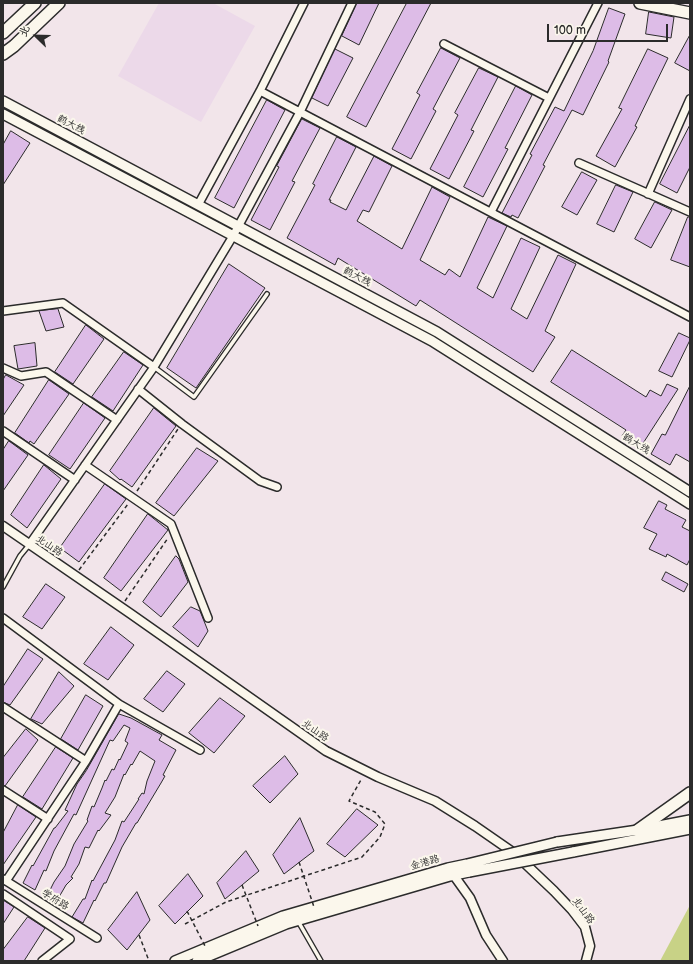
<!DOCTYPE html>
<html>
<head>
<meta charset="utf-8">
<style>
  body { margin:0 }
  #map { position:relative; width:693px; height:964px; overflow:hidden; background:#f2e5ea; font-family:"Balsamiq Sans","LXGW WenKai TC",sans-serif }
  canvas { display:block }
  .frame { position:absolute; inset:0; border:4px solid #2b2b2b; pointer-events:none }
  .north { position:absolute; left:16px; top:16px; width:40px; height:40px; -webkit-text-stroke:3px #fbf7ec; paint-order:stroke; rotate:293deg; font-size:11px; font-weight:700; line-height:16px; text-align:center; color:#2b2b2b }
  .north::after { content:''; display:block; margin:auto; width:14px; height:18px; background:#2b2b2b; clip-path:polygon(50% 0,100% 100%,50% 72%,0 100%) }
  .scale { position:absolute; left:547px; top:24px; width:121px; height:18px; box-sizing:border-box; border:2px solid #2b2b2b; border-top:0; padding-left:5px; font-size:12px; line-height:14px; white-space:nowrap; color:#2b2b2b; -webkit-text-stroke:3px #fbf7ec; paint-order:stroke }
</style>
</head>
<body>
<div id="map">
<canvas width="693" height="964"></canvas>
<div class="frame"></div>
<div class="north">北</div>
<div class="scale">100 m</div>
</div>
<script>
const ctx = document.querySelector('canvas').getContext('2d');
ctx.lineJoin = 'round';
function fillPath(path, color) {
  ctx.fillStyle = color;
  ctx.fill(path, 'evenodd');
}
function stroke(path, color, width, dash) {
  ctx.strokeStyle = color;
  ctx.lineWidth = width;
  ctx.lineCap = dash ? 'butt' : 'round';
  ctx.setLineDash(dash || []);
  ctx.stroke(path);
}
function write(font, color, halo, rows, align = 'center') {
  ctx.font = font + ' "Balsamiq Sans","LXGW WenKai TC",sans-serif';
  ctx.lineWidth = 4;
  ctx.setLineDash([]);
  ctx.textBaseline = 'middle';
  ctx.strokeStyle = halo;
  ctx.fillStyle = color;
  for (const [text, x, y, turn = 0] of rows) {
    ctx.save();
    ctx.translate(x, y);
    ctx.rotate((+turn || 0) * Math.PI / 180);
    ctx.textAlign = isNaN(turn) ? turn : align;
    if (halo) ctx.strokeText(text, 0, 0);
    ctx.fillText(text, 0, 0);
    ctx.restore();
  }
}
fillPath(new Path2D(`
  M159,3H213L255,26L201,122L118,76Z`), '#ecd9e9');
fillPath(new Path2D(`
  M690,905V961H660Z`), '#c8d286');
const building = new Path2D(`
  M357,3H379L359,45L342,36Z
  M407,3H431L366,127L347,117Z
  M609,8L625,14L608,61L609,62L583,115L572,110L543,165L545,166L518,218L512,215L511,217L502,213L532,155L530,154L555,107L564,111L593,51Z
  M649,12L674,17L671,38L646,34Z
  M690,35V71L675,63Z
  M441,48L460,58L433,109L436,111L411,159L392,149L420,95L417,93Z
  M335,49L353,58L328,106L312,98Z
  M648,49L668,58L635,126L637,127L615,167L596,156L622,109L619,108Z
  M479,68L498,77L471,130L474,131L449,179L430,169L458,115L455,113Z
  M516,86L532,95L505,148L508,149L483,197L464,187Z
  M267,100L285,110L234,208L215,198Z
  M302,119L320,128L292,181L295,182L270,230L251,220L279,167L277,166Z
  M690,125V167L677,193L660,184Z
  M11,131L30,143L3,185V145Z
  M337,137L356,147L329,200H331L330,202L346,210L374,156L392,166L369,212L363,210L357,221L402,249L432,187L450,197L420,260L445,275L449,269L460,277L488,217L507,226L477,288L493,298L521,238L540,247L511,309L527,319L558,255L576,264L545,331L555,337L533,372L420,300L416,306L338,258L335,265L287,238L315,185L313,184Z
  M582,172L597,180L577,215L562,207Z
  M616,185L633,192L614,232L597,224Z
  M655,202L672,210L651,248L635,239Z
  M688,217H690V267L671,260Z
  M229,264L265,288L196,388L167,368Z
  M58,309L64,327L46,331L39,311Z
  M86,325L104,339L73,384L55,372Z
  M679,333L690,338V340L672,377L659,371Z
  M35,343L37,366L18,369L14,346Z
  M572,350L646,397L650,390L661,396L667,384L678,389L640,448L622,436L626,430L551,382Z
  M124,352L143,365L113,411L92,397Z
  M6,375L24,385L3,416V380Z
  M49,380L69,394L34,444L30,441L29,443L15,433Z
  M690,386V462L676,454L670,465L651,454L662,434L665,435Z
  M84,403L105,418L70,469L49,455Z
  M154,408L176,426L132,487L121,479L120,480L110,471Z
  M9,441L28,455L3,491V450Z
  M197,448L218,461L174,516L156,503Z
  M44,465L61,479L27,528L11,515Z
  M105,484L126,499L79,562L60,548Z
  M659,501L667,505L665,509L686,520L682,527L690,531V559L687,565L667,554L666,557L649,549L657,534L644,528Z
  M148,514L168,530L121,591L104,578Z
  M176,556L179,559L188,582L161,617L143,602Z
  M666,572L688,584L684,592L662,580Z
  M46,584L65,597L42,629L23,617Z
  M191,607L200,611L208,631L198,647L173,627Z
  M111,627L134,645L108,680L84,664Z
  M28,649L43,659L10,705L3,702V687Z
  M167,671L185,684L163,712L144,699Z
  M59,672L74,686L42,724L31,719Z
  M86,695L103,706L78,750L61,739Z
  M220,698L245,716L214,753L189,733Z
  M119,714L131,718L162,735L159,740L176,750L163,775L165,776L161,783L137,823H136L122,847L106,883H104L95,901L94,900L83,923L72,917L83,899H85L92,880L93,881L115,840L122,821L124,822L139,799H138L142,793L144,794L147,781L155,761L140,751L132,765L131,764L125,775L124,774L115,797L105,813L111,815L99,831L98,830L89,848L85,847L79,864L71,877L73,878L66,885L55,904L46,898L54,882L65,866L74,844L88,821L87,820L92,806L94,807L102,788L105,780L106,781L112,769L114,770L119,759L120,760L128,743L125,741L130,728L124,725L113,741L110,740L76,815L74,814L54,851L46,871L44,870L35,890L23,883L32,865L33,866L54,828H55L68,811L65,810L77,784L86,771Z
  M26,729L38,740L5,786L3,785V758Z
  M56,747L73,758L42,809L23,797Z
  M285,756L298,774L270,803L253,786Z
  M18,805L36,817L3,865V833Z
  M357,809L378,825L345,857L327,844Z
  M300,818L314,851L284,874L273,855Z
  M246,851L259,871L225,899L217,883Z
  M188,874L203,896L175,924L159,906Z
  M137,892L150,920L127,950L108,930Z
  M3,900L14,907L3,924Z
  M28,917L45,928L24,961H3V950Z`);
fillPath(building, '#ddbce7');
stroke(building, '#2b2b2b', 1);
const service = new Path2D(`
  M154,367L194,397L267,294
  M3,587L20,556L29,545
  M298,921L321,961`);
const minor = new Path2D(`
  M444,44L549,98
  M260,91L690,317
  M579,163L690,212
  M648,194L690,99
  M198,205L260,91L304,3
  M491,212L598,3
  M3,311L63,303L154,367
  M3,368L21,376L46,372L117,420
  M138,389L182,424L260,481L277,487
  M3,431L75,480
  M85,465L171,524L208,618
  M29,545L154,367L233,236L300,112L352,3
  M3,618L119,704L200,750
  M3,707L86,761
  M3,790L48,819
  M3,879L97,938
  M6,881L86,761L119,704
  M3,894L70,939L42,961`);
const tertiary = new Path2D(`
  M3,526L131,614L326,751L378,777L435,801L475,826L514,853L554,891L572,910L585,927L590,946L586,961
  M450,870L470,898L486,935L503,961`);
const secondary = new Path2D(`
  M3,101L437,332L690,492
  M3,114L432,341L690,504
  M557,842L638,830L690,820
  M573,852L690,829
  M175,961L283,916L448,868L467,864
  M197,961L286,924L450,876L469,872`);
const primary = new Path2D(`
  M640,3L690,13
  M3,33L35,3
  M3,54L14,46L59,3`);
const trunk = new Path2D(`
  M638,830L690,793`);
stroke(service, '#2b2b2b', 6);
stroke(minor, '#2b2b2b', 10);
stroke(tertiary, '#2b2b2b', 11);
stroke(secondary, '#2b2b2b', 12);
stroke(primary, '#2b2b2b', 14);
stroke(trunk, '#2b2b2b', 14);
stroke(new Path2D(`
  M137,491L178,429
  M79,570L128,504
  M125,601L168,538
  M185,924L226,902L362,857L380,837L385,824L375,812L349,801L362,778
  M139,935L149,961`), '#2b2b2b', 1.5, [4, 3]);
stroke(service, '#fbf7ec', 3.5);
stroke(minor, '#fbf7ec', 7);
stroke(tertiary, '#fbf7ec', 8);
stroke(secondary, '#fbf7ec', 9);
stroke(primary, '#fbf7ec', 11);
stroke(trunk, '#fbf7ec', 11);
const secondaryBridge = new Path2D(`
  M467,864L557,842
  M469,872L573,852`);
stroke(secondaryBridge, '#2b2b2b', 12, []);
stroke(new Path2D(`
  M299,862L314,907
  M242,885L258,926
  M187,911L206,948`), '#2b2b2b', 1.5, [4, 3]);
stroke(secondaryBridge, '#fbf7ec', 9);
write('10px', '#2b2b2b', '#fbf7ec', [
  ["鹤大线",71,125,28],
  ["鹤大线",357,277,28],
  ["鹤大线",636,444,32],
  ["北山路",49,546,34],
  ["北山路",315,731,35],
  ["金港路",425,863,-16],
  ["学府路",55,900,32],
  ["北山路",583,911,54]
]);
</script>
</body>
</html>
